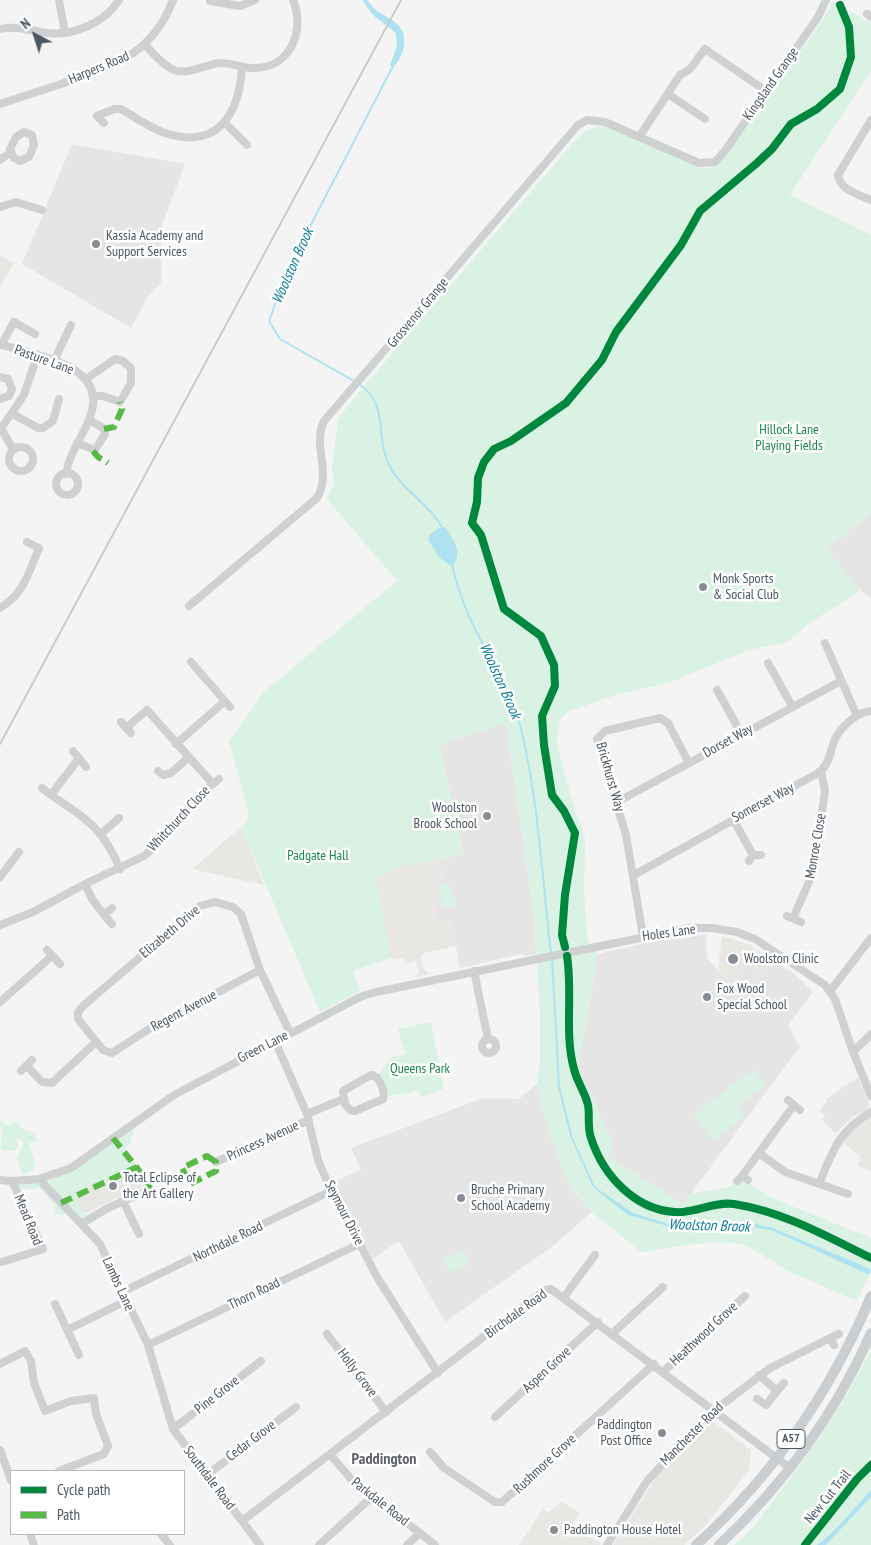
<!DOCTYPE html>
<html>
<head>
<meta charset="utf-8">
<style>
  body { margin:0 }
  #map { position:relative; width:871px; height:1545px; overflow:hidden; background:#f4f4f4; font-family:"PT Sans Narrow",sans-serif }
  canvas { display:block }
  .legend { position:absolute; left:10px; top:1470px; width:175px; height:65px; box-sizing:border-box; background:#fff; border:1px solid #b7bbc0; margin:0; padding:6px 9px; list-style:none; font-size:15px; color:#4a5661 }
  .legend li { display:flex; align-items:center; gap:10px; height:25px }
  .legend b { width:25px; border:1px solid #b7bbc0 }
  .north { position:absolute; left:10px; top:10px; width:50px; height:50px; -webkit-text-stroke:4px #fff; paint-order:stroke; rotate:320deg; font-size:14px; font-weight:700; line-height:20px; text-align:center; color:#4a5661 }
  .north::after { content:''; display:block; margin:auto; width:18px; height:22px; background:#4a5661; clip-path:polygon(50% 0,100% 100%,50% 72%,0 100%) }
</style>
</head>
<body>
<div id="map">
<canvas width="871" height="1545"></canvas>
<ul class="legend">
<li><b style="height:6px;background:#00873e"></b>Cycle path</li>
<li><b style="height:6px;background:#58b947"></b>Path</li>
</ul>
<div class="north">N</div>
</div>
<script>
const ctx = document.querySelector('canvas').getContext('2d');
ctx.lineJoin = 'round';
function fillPath(path, color) {
  ctx.fillStyle = color;
  ctx.fill(path, 'evenodd');
}
function stroke(path, color, width, dash) {
  ctx.strokeStyle = color;
  ctx.lineWidth = width;
  ctx.lineCap = dash ? 'butt' : 'round';
  ctx.setLineDash(dash || []);
  ctx.stroke(path);
}
function write(font, color, halo, rows, align = 'center') {
  ctx.font = font + ' "PT Sans Narrow",sans-serif';
  ctx.lineWidth = 5;
  ctx.setLineDash([]);
  ctx.textBaseline = 'middle';
  ctx.strokeStyle = halo;
  ctx.fillStyle = color;
  for (const [text, x, y, turn = 0] of rows) {
    ctx.save();
    ctx.translate(x, y);
    ctx.rotate((+turn || 0) * Math.PI / 180);
    ctx.textAlign = isNaN(turn) ? turn : align;
    if (halo) ctx.strokeText(text, 0, 0);
    ctx.fillText(text, 0, 0);
    ctx.restore();
  }
}
fillPath(new Path2D(`
  M0,255L14,263L0,287Z
  M241,827L264,885L192,869Z
  M438,857L443,881L429,885L437,922L451,920L456,946L424,953L421,956L424,970L429,974L416,977L419,972L416,961L405,964L404,958L394,960L391,958L375,877L398,867Z
  M722,936L750,945L770,958L759,975L743,973L730,983L718,968Z
  M871,1115V1171L858,1166L861,1157L841,1141L847,1132Z
  M118,1140L150,1183L79,1216L61,1178Z
  M713,1421L751,1450L749,1470L705,1526L684,1545H613L660,1471L705,1425Z
  M562,1502L580,1513L572,1526L574,1529L601,1543L600,1545H519L543,1509L548,1512Z`), '#e8e7e3');
fillPath(new Path2D(`
  M72,144L185,164L162,225L161,283L148,296L131,328L22,264Z
  M871,512V599L851,582L827,549Z
  M506,722L534,916L536,954L526,956L521,954L460,968L451,920L437,922L429,884L443,881L438,857L463,853L439,744Z
  M706,934L707,958L730,983L743,973L749,964L759,975L770,958L795,974L813,992L788,1026L800,1047L683,1204L607,1157L578,1066L598,954L645,943Z
  M858,1077L869,1102L867,1110L854,1116L835,1133L822,1120L825,1116L819,1111L827,1101L826,1099Z
  M537,1084L550,1134L573,1190L592,1212L553,1246L445,1322L399,1241L372,1259L334,1182L361,1169L351,1148L483,1098L519,1099Z`), '#e6e5e6');
fillPath(new Path2D(`
  M832,1L871,23V71L790,195L871,235V512L827,549L860,591L808,624L787,642L746,651L671,682L616,695L569,711L560,719L556,739L570,794L585,838L584,895L588,941L598,954L578,1066L614,1144L608,1157L683,1204L690,1194L726,1188L744,1180L774,1199L871,1238V1270L857,1301L792,1273L744,1244L710,1242L641,1252L592,1212L567,1181L543,1112L537,1084L540,1065V1013L534,916L506,723L439,744L463,854L398,867L376,877L391,958L353,971L360,991L320,1012L241,827L247,822L249,814L229,741L264,692L397,581L326,498L334,485L332,468L338,419L355,397L578,137C590,126 600,125 616,130L704,169L719,164L827,14Z
  M451,884L456,905L444,908L438,887Z
  M431,1022L444,1089L421,1097L418,1090L405,1094L387,1096L378,1074L393,1056L406,1055L398,1029Z
  M753,1070L765,1085L736,1107L744,1117L714,1140L694,1115Z
  M0,1120L7,1125L17,1122L23,1129L35,1133L38,1140L29,1143L36,1168L23,1175L17,1159L24,1143L18,1139L16,1140L19,1147L13,1151H4L0,1148L3,1129L0,1127Z
  M127,1127L133,1130V1135L130,1139L132,1142L123,1151L134,1165L82,1191L83,1194L76,1198L81,1210L88,1216L81,1222L67,1214L61,1216L55,1212V1206L40,1188L20,1189L17,1182L35,1178L48,1181L68,1171Z
  M463,1250L470,1263L450,1272L444,1259Z
  M871,1350V1490L833,1532L817,1545H734C753,1531 762,1515 777,1496C812,1450 845,1402 871,1350Z
  M871,1497V1545H826Z`), '#d9f2e3');
fillPath(new Path2D(`
  M362,0H367C378,19 408,18 404,45C403,53 400,60 394,66H390L397,46L396,33L374,16Z
  M445,527C453,539 464,553 452,567L440,558L428,540C429,532 437,528 445,527Z
  M571,1138H573L595,1187L633,1213L672,1225L752,1224V1228L671,1227L628,1215L593,1187Z
  M755,1224L770,1227L859,1264L871,1270L869,1275L772,1230L755,1228Z
  M871,1490V1497L826,1545H817L833,1532Z`), '#aee2f0');
stroke(new Path2D(`
  M354,381L280,339L269,321L288,269L394,64
  M358,384C388,401 376,433 387,460C398,489 429,502 443,529
  M452,565C457,587 465,609 475,629C490,658 509,686 518,717C538,790 542,878 551,953
  M552,958L559,1087L572,1139`), '#aee2f0', 2);
stroke(new Path2D(`
  M59,0L65,33
  M210,1L240,6L255,0
  M867,14L871,17
  M0,29C15,25 32,31 47,33C73,36 105,23 119,0
  M145,45C153,53 162,65 174,70C189,75 204,65 219,63C230,62 241,68 253,68C290,69 306,31 293,0
  M668,94L705,119
  M0,104C24,96 49,88 73,80C120,64 154,50 173,0
  M871,120L838,175C841,191 858,194 871,200
  M224,122L247,145
  M104,123L97,116L114,109H121C135,117 147,126 162,132C216,151 239,117 242,67
  M24,132L32,135L34,145L29,157L20,161L14,158L10,149L16,137Z
  M639,137L680,75L690,69L705,49L766,91
  M0,160L10,153
  M0,207L16,202L42,210
  M0,344C35,356 110,364 90,417C83,437 69,453 66,474
  M1,345L14,322L35,334
  M54,361L71,325
  M0,377L8,379L12,389L9,396L0,399
  M86,379L115,359L123,361L131,368V383L120,402L103,396H94
  M13,414L38,428H43L53,421L59,399
  M0,430L24,395L37,356
  M2,430L13,449
  M77,443L95,450L105,434L103,428L89,420
  M9 459a12 12 0 1 1 24 0a12 12 0 1 1-24 0Z
  M56 484a11 11 0 1 1 22 0a11 11 0 1 1-22 0Z
  M189,606L317,498C332,474 312,445 324,421L578,125L587,120L605,122L699,163L715,162L724,152L818,17L826,0
  M0,608C24,594 29,572 39,548L27,542
  M825,643L857,716
  M191,662L230,707
  M768,663L792,706
  M717,690L741,733
  M121,722L131,733
  M126,728L147,710L213,784
  M176,744L225,701
  M73,751L86,767
  M79,758L51,795C87,819 103,828 120,869
  M158,771L163,775L171,773L189,757
  M42,788L51,795
  M617,802L841,681
  M733,819L753,855
  M102,833L119,818
  M749,861L753,855H761
  M634,875L818,773C831,763 829,753 835,739C841,727 857,712 871,711
  M0,877L19,852
  M85,884L92,899L104,915
  M787,916L801,922
  M793,918L813,873L825,791L821,771
  M112,924L104,915L112,908
  M0,925L33,912L85,884L144,856L165,838L198,796L219,779
  M643,936L626,835L597,739L605,731L660,718L668,723L689,763
  M47,950L60,964
  M260,970L152,1027L112,1053L103,1050L78,1019V1012L83,1006L200,906L215,902L233,907L241,914L260,970L290,1033
  M474,971L488,1039
  M831,990L871,938
  M0,1002L52,956
  M482 1046a7 7 0 1 1 14 0a7 7 0 1 1-14 0Z
  M275,1041L307,1114L318,1160L326,1179L377,1277L438,1373
  M853,1052L871,1034
  M27,1066L42,1082L52,1083L96,1042
  M21,1071L32,1060
  M371,1075C380,1076 385,1091 383,1099L355,1111L350,1110L345,1104L343,1091Z
  M788,1100L800,1110
  M307,1114L343,1099
  M759,1153L785,1172L848,1194
  M216,1162L309,1120
  M742,1176L794,1105
  M39,1179L100,1244L148,1345L173,1429L260,1545
  M0,1180L12,1181L39,1179L71,1168L174,1095L360,997L376,992L689,928H712L737,932L755,939L825,985L835,999L853,1052L871,1096
  M737,1181L742,1176L748,1180
  M819,1184C833,1150 838,1132 871,1112
  M123,1201L139,1234
  M81,1224L108,1208L150,1189
  M2,1262L43,1249L12,1181
  M122,1292L333,1190
  M564,1297L595,1255
  M55,1304L79,1355
  M67,1330L126,1301
  M613,1333L663,1287
  M327,1334L386,1412
  M148,1345L359,1244
  M834,1345L830,1338L839,1334
  M0,1364L25,1351L31,1361L34,1383L45,1411L71,1401L94,1398L96,1414L108,1446L104,1454L59,1471
  M664,1371L745,1296
  M759,1375L777,1391L784,1383
  M757,1399L766,1405L777,1391
  M495,1417L598,1322
  M173,1429L261,1361
  M0,1450L11,1480
  M430,1452L444,1468L495,1502H502L654,1364
  M330,1454L351,1479L435,1545
  M207,1475L296,1407
  M242,1521L545,1290L551,1289L790,1468
  M30,1534L34,1545
  M161,1534L170,1545
  M319,1545L373,1496
  M407,1545L420,1533
  M607,1545L647,1481L706,1417L770,1368L830,1338`), '#ced0d2', 8);
stroke(new Path2D(`
  M696,1545C772,1477 832,1390 871,1296
  M719,1545C783,1486 836,1413 871,1333`), '#caced1', 10);
stroke(new Path2D(`
  M0,744L401,0`), '#c9cacc', 2);
stroke(new Path2D(`
  M104,429L114,427L122,409L120,402
  M93,451L98,457L108,463
  M113,1138L145,1178L150,1189
  M207,1156L216,1162V1171L190,1184L182,1168Z
  M61,1203L137,1167`), '#58b947', 6, [12, 6]);
stroke(new Path2D(`
  M565,947L562,935L565,895L575,833L564,811L552,795L544,745L542,716L555,686L554,665L541,636L504,609L481,535L472,523L477,502L478,478L484,462L494,449L511,441L566,403L602,360L616,332L681,245L700,211L757,163L772,149L791,124L817,109L840,89L851,57L849,27L840,5
  M567,956C573,992 564,1034 574,1069C577,1082 585,1092 588,1105C590,1116 587,1127 591,1138C603,1175 634,1209 674,1212C695,1214 713,1201 734,1204C784,1212 826,1236 871,1258
  M805,1545L857,1479L871,1465`), '#00873e', 8);
for (const [x, y, r, color] of [
  [96,244,5,"#868d94"],
  [703,587,5,"#868d94"],
  [487,816,5,"#868d94"],
  [733,959,6,"#868d94"],
  [707,997,5,"#868d94"],
  [113,1186,5,"#868d94"],
  [461,1198,5,"#868d94"],
  [662,1433,5,"#868d94"],
  [554,1530,5,"#868d94"]
]) {
  const dot = new Path2D();
  dot.arc(x, y, r, 0, 2 * Math.PI);
  ctx.fillStyle = color;
  ctx.fill(dot);
  stroke(dot, '#fff', 2);
}
for (const [x, y, w] of [
  [791,1439,28]
]) {
  const box = new Path2D();
  box.roundRect(x - w / 2, y - 9.5, w, 19, 4);
  ctx.fillStyle = '#fff';
  ctx.fill(box);
  stroke(box, '#4a5661', 1);
}
write('bold 12px', '#4a5661', null, [
  ["A57",791,1439]
]);
write('14px', '#4a5661', '#fff', [
  ["Harpers Road",99,68,-23],
  ["Kingsland Grange",771,84,-55],
  ["Grosvenor Grange",418,313,-50],
  ["Pasture Lane",44,360,20],
  ["Dorset Way",728,741,-29],
  ["Brickhurst Way",610,777,74],
  ["Somerset Way",763,803,-28],
  ["Whitchurch Close",179,819,-47],
  ["Monroe Close",816,846,-80],
  ["Elizabeth Drive",170,932,-40],
  ["Holes Lane",669,933,-8],
  ["Regent Avenue",184,1011,-28],
  ["Green Lane",263,1047,-27],
  ["Princess Avenue",263,1141,-25],
  ["Seymour Drive",344,1213,63],
  ["Mead Road",28,1220,68],
  ["Northdale Road",228,1242,-26],
  ["Lambs Lane",118,1284,65],
  ["Thorn Road",254,1294,-26],
  ["Birchdale Road",516,1314,-36],
  ["Heathwood Grove",704,1334,-43],
  ["Aspen Grove",547,1370,-43],
  ["Holly Grove",357,1373,53],
  ["Pine Grove",217,1395,-38],
  ["Manchester Road",692,1434,-45],
  ["Cedar Grove",251,1441,-37],
  ["Rushmore Grove",545,1464,-43],
  ["Southdale Road",209,1478,53],
  ["New Cut Trail",828,1497,-51],
  ["Parkdale Road",380,1502,38]
]);
write('14px', '#4a5661', '#fff', [
  ["Kassia Academy and",106,236],
  ["Support Services",106,252],
  ["Monk Sports",713,579],
  ["& Social Club",713,595],
  ["Woolston",477,808,"right"],
  ["Brook School",477,824,"right"],
  ["Woolston Clinic",744,959],
  ["Fox Wood",717,989],
  ["Special School",717,1005],
  ["Total Eclipse of",123,1178],
  ["the Art Gallery",123,1194],
  ["Bruche Primary",471,1190],
  ["School Academy",471,1206],
  ["Paddington",652,1425,"right"],
  ["Post Office",652,1441,"right"],
  ["Paddington House Hotel",564,1530]
], 'left');
write('14px', '#17864f', '#fff', [
  ["Hillock Lane",789,430],
  ["Playing Fields",789,446],
  ["Padgate Hall",318,856],
  ["Queens Park",420,1069]
]);
write('italic 15px', '#0c7c9b', '#fff', [
  ["Woolston Brook",293,266,-66],
  ["Woolston Brook",500,681,66],
  ["Woolston Brook",709,1226,2]
]);
write('bold 16px', '#5f6368', '#fff', [
  ["Paddington",384,1459]
]);
</script>
</body>
</html>
